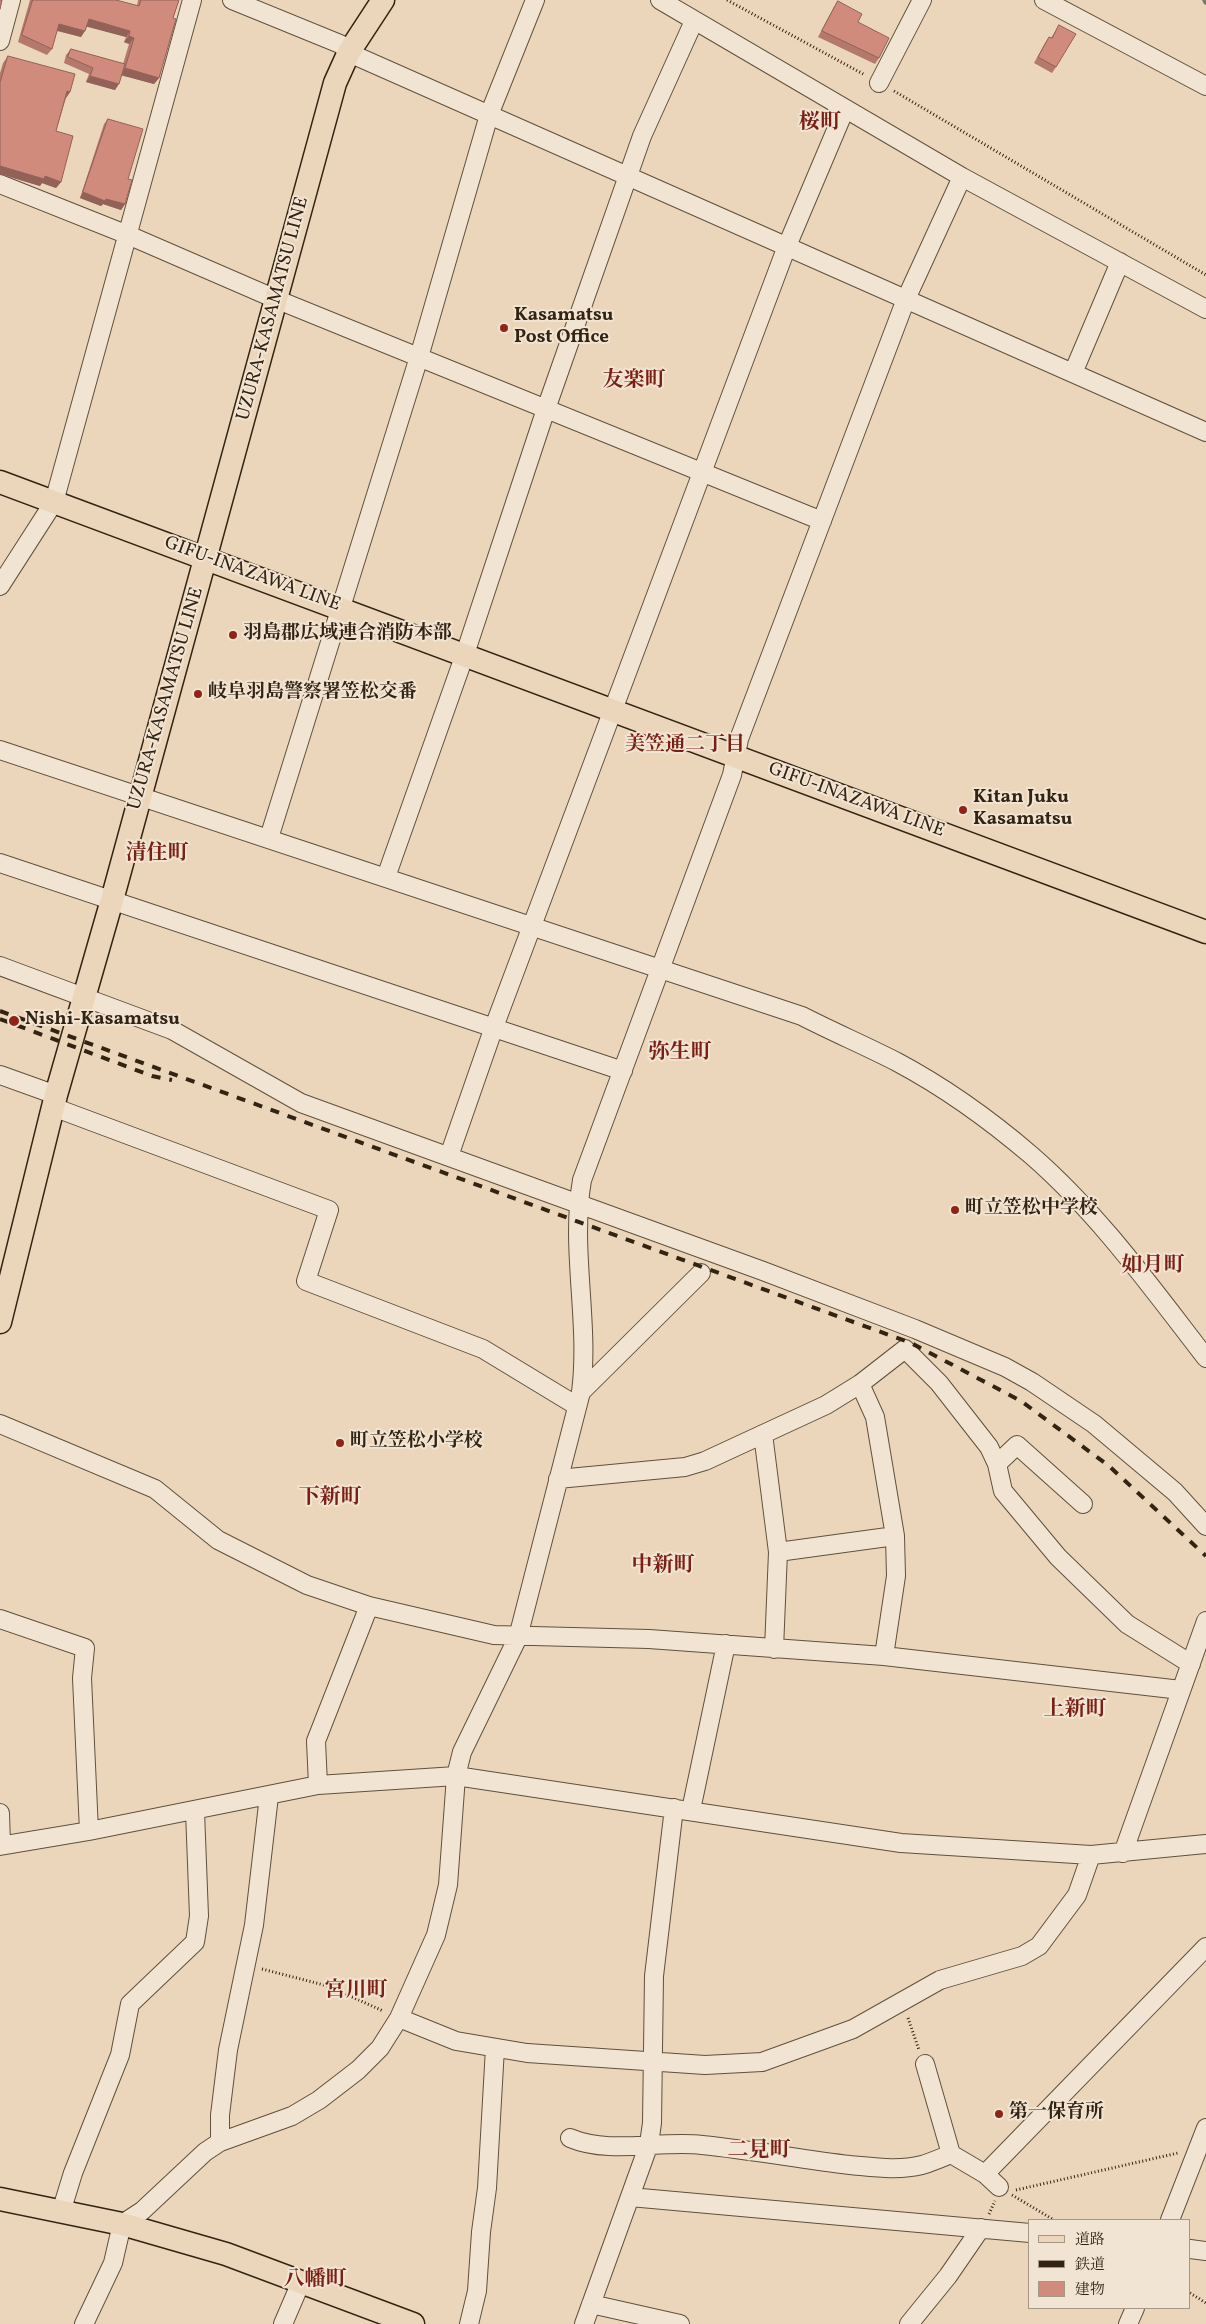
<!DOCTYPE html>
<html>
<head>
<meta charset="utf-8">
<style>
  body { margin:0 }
  #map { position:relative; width:1206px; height:2324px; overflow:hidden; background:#ebd6bb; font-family:Vollkorn,"Noto Serif JP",serif }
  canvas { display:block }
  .legend { position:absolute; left:1028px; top:2219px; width:162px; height:90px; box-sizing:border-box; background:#f2e4d3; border:1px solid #a59786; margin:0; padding:6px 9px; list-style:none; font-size:15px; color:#322312 }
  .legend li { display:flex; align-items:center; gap:10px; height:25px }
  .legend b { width:25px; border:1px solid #a59786 }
</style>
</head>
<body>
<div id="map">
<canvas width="1206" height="2324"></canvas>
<ul class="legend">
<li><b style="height:6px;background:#ebd6bb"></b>道路</li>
<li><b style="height:6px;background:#322312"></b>鉄道</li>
<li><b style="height:14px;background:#d18b7d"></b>建物</li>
</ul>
</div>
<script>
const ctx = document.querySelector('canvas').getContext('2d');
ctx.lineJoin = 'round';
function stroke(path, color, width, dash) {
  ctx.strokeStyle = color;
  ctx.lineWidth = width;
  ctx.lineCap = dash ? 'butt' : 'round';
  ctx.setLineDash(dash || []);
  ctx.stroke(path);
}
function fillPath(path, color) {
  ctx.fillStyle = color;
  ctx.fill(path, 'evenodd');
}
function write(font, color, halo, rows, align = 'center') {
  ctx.font = font + ' Vollkorn,"Noto Serif JP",serif';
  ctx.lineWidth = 4;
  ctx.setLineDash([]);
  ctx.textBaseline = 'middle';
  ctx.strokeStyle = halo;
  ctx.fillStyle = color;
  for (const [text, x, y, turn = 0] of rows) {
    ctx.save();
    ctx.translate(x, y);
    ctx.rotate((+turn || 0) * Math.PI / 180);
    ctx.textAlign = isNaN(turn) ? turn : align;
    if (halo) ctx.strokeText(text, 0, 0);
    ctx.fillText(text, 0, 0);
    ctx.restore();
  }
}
stroke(new Path2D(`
  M1205,0L1206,2`), '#6f7d71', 5.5);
const minor = new Path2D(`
  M232,0L340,44L356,56L1206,432
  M660,0L962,177L1206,309
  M1044,0L1206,86
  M0,41L11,0
  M879,83L922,0
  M0,184L128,235L278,300L822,521
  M1073,373L1120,262
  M0,586L54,502L192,0
  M0,750L802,1016C833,1032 866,1046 897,1062C944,1087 990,1120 1031,1155C1099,1214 1151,1287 1206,1358
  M269,838L419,357L489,115L535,0
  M0,863L623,1071
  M386,877L465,654L546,409L642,136L694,21
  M0,966L172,1030L301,1103L763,1271L915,1329L1005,1367L1032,1382L1094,1424L1175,1492L1206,1526
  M0,1075L56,1095
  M53,1107L329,1210L306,1281L483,1349L577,1406
  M449,1156L494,1027L787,246L845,109
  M860,1384L875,1417L895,1536L896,1576L884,1656
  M581,1392L701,1273
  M0,1424L155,1489L218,1540L307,1585L369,1606L494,1635L649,1639L884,1656L1181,1690
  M763,1434L778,1552L774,1649
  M997,1464L1017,1445L1083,1504
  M558,1479L685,1467L705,1461L826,1405L860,1384L905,1349L939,1383L989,1447L997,1464L1003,1491L1058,1557L1127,1624L1191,1664
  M778,1552L895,1536
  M0,1619L85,1648L82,1678L89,1831
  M318,1785L316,1741L369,1606
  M691,1810L726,1644
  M0,1813L1,1845
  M0,1846L89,1831L318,1785L456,1776L901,1843L1091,1855L1206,1844
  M1123,1853L1206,1621
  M399,2018L456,2041L527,2053L705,2065L762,2062L853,2029L940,1980L1022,1956L1039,1946L1077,1895L1091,1855
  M925,2064L951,2154L985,2174L999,2187
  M570,2138C610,2155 660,2140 702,2145C752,2150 800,2159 850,2165C873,2167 898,2171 922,2165C932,2162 941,2158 951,2154
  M220,2142V2115L228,2050L254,1925L269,1796
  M985,2174L1206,1947
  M630,2197L1030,2233
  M61,2212L73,2173L120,2055L130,2004L195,1942L199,1916L195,1811
  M1170,2220L1206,2128
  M1190,2249L1206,2251
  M591,2304L680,2324
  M84,2324L113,2263L122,2224L142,2211L205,2152L220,2142L292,2116L319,2100L358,2070L380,2048L399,2018L436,1935L448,1885L456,1776L462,1752L518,1637L581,1392C590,1322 570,1250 582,1180L732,775L739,739L906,299L962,177
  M283,2324L301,2282
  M469,2324L477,2291L481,2232L487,2188L495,2048
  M584,2324L649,2144L652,2123L654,1976L674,1808
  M909,2324L948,2276L981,2228
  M1128,2324L1135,2308`);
const major = new Path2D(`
  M0,482L1206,932
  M0,1322L56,1095L112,900L335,83L349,52L383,0
  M0,2199L122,2224L226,2254L413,2324`);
stroke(minor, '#60503c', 20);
stroke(major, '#322312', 25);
stroke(new Path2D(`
  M727,0L865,75
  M894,91L1206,275
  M262,1969L328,1986L383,2011
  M908,2018L919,2050
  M1016,2190L1178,2153
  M1012,2195L1054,2220
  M989,2214L995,2201
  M1190,2293L1206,2303`), '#322312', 3, [1, 2.5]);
stroke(minor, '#f2e4d3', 18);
stroke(major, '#ebd6bb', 22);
stroke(new Path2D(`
  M0,1011L911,1343L1021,1401L1109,1466L1206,1556
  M0,1019L152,1076L172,1080`), '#322312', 4, [9, 9]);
fillPath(new Path2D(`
  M30,0H116L137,6L138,0H179L173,18L159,78L154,84L122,75L115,90L86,82L89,74L64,63L66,55L71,49L123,64L129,44L124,42L126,37L87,26L81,37L57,31L52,49L47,55L18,42Z
  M838,1L858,22L879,58L875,64L818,37L834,7Z
  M1059,25L1056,67L1052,73L1034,63L1045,43L1049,37L1051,38Z
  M8,56L70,92L66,98L56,131L61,182L56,188L42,183L40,186L0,174V73L3,63Z
  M108,119L128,179L125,204L121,210L103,204L101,206L80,198L104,124Z`), '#b4786c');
fillPath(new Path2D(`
  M89,19L130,31L126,37L84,26Z
  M59,24L85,31L81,37L55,30Z
  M129,36L134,38L129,44L124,42Z
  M125,68L159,78L154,84L120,75Z
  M90,76L119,84L115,90L86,82Z
  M67,91L70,92L66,98Z
  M0,166L45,176L61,182L56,188L42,183L40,186L0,174Z
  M83,192L106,199L125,204L121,210L103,204L101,206L80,198Z`), '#926158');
const building = new Path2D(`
  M0,0H2L0,9Z
  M33,0H116L139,6L141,0H179L173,18L176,19L159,78L125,68L134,38L129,36L130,31L89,19L85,31L59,24L52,49L22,35Z
  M838,1L862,14L858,22L889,38L879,58L822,31Z
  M1059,25L1076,34L1056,67L1038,57L1049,37L1052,38Z
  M71,49L125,64L119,84L90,76L93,68L68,57Z
  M8,56L75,74L70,92L67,91L56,131L73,136L61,182L45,176L44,179L0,166V83Z
  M108,119L143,129L128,179L132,180L125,204L106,199L105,201L83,192Z`);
fillPath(building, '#d18b7d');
stroke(building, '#926158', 1);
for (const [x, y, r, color] of [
  [504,328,5,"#8f2418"],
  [233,635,5,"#8f2418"],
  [198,694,5,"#8f2418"],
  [963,810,5,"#8f2418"],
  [14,1021,6,"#8f2418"],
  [955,1210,5,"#8f2418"],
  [340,1443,5,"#8f2418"],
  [999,2114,5,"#8f2418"]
]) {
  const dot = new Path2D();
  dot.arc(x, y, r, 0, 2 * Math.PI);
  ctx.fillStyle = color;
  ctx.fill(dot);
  stroke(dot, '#f2e4d3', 2);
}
write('19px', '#322312', '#f2e4d3', [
  ["UZURA-KASAMATSU LINE",274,309,-75],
  ["GIFU-INAZAWA LINE",252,575,20],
  ["UZURA-KASAMATSU LINE",167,699,-74],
  ["GIFU-INAZAWA LINE",856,801,20]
]);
write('bold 19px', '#322312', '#f2e4d3', [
  ["Kasamatsu",514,317],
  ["Post Office",514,339],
  ["羽島郡広域連合消防本部",243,635],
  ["岐阜羽島警察署笠松交番",208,694],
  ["Kitan Juku",973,799],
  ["Kasamatsu",973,821],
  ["Nishi-Kasamatsu",25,1021],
  ["町立笠松中学校",965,1210],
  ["町立笠松小学校",350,1443],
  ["第一保育所",1009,2114]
], 'left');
write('bold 20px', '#7a1f14', '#f2e4d3', [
  ["美笠通二丁目",685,746]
]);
write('bold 21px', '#7a1f14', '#f2e4d3', [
  ["桜町",820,124],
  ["友楽町",634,382],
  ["清住町",157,855],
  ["弥生町",680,1054],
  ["如月町",1153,1267],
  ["下新町",330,1499],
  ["中新町",663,1567],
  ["上新町",1075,1711],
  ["宮川町",356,1992],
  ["二見町",759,2152],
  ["八幡町",315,2281]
]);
</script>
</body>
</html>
